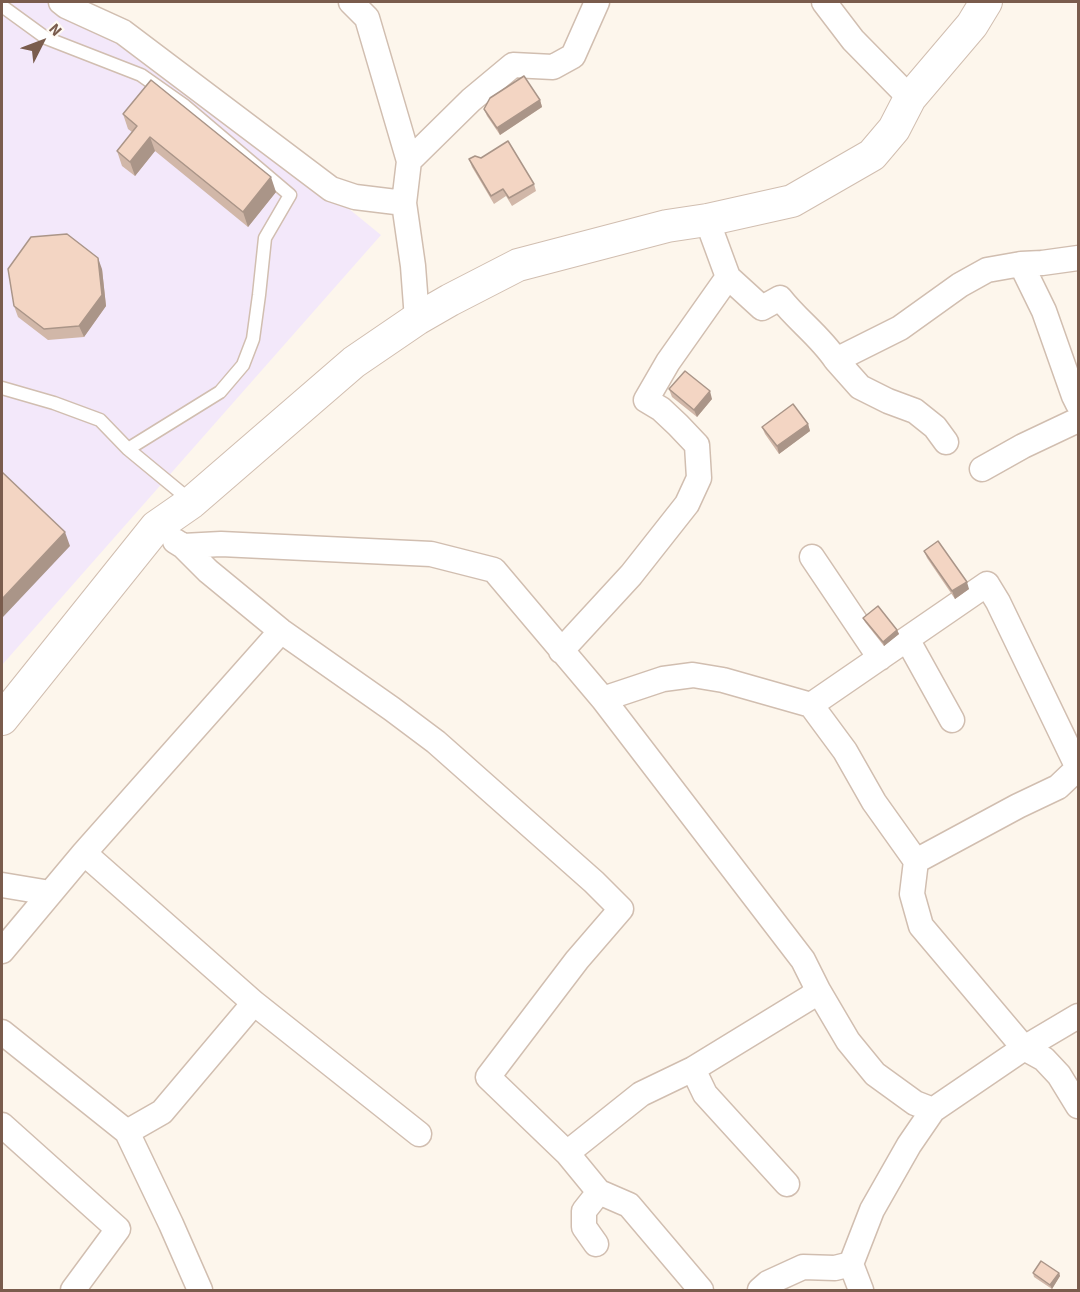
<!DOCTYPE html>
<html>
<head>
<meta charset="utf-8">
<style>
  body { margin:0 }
  #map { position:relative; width:1080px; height:1292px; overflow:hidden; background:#fdf6ec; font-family:"Source Sans 3",sans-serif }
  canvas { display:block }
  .frame { position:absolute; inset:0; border:3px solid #7a5c4d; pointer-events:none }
  .north { position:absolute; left:12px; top:12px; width:60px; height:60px; -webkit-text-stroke:4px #fffaf3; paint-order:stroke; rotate:48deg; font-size:16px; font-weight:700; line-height:24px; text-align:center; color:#7a5c4d }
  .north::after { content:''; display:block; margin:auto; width:21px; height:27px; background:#7a5c4d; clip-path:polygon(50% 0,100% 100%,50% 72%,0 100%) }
</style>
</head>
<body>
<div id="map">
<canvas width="1080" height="1292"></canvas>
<div class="frame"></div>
<div class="north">N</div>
</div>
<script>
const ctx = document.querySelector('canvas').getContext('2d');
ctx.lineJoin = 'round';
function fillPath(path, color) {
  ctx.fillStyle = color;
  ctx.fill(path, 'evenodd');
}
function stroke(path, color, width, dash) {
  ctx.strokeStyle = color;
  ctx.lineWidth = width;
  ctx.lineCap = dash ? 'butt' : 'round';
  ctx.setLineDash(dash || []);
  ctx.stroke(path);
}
fillPath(new Path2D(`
  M2,2H77L121,23L381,235L2,665Z`), '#f3e8fa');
const service = new Path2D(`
  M2,6L46,38L141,75L185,106L290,195L265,238L259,295L253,339L243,365L220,392L128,449
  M2,388L54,403L100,420L128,449L191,501`);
const minor = new Path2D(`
  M61,2L66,6L123,32L331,189L355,197L404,203
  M351,2L367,18L409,161
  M824,2L853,40L910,98
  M707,220L728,277L762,308L780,298C797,320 820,336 836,360L900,328L960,285L987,270L1021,264L1044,311L1074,396L1078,404
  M1021,264L1042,263L1078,258
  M417,319L413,266L404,203L409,161L471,100L513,65L553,67L573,56L597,2
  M836,360L860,387L888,401L915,411L935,427L946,442
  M982,469L1023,446L1078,420
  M175,541L183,546L221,544L431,554L494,570L603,699L663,679L693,675L723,680L811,705L845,751L874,802L916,861L912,894L921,926L1024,1048L1044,1059L1059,1075L1078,1106
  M183,546L208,571L281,631L392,709L436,742L594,882L621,909L577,960L488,1077L567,1153L641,1094L693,1069L809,998L818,990L803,960L603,699
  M812,557L880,658
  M907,639L952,720
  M561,651L631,575L687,504L699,478L697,445L678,425L661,409L646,400L668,362L728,277
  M811,705L987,584L998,602L1078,768
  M916,861L1018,806L1058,787L1078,768
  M2,885L50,893
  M2,951L84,853L281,631
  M818,990L848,1041L875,1074L915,1103L933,1110
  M254,1003L419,1134
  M2,1032L127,1132L162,1112L254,1003L84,853
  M693,1069L705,1094L787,1184
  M2,1125L118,1229L73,1290
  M127,1132L171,1224L200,1290
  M567,1153L599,1192L629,1205L701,1290
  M596,1244L584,1227V1211L599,1192
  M851,1264L872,1210L909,1145L933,1110L1024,1048L1078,1016
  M760,1290L768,1283L803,1267L835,1268L851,1264L861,1290`);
const tertiary = new Path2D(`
  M2,719L156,527L192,502L354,362L417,319L450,300L518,265L667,226L707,220L792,201L872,155L894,129L910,98L972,25L986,2`);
stroke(service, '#d1beb0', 15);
stroke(minor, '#d1beb0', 27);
stroke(tertiary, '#d1beb0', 34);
stroke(service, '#fff', 12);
stroke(minor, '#fff', 24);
stroke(tertiary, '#fff', 32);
fillPath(new Path2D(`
  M540,100L542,107L500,135L487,116L484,109Z
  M123,114L276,192L248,227L155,151L135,176L122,166L117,151L132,132L128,129Z
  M469,159L534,184L536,191L512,206L506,196L494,204L472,167Z
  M102,269L106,306L84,337L48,340L18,317L14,306Z
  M669,389L712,399L697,417L672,397Z
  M808,424L810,431L779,454L765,434L762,427Z
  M924,551L969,589L955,599L927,558Z
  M863,618L897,630L899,634L884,646L865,622Z
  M1033,1273H1059L1060,1276L1052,1289L1034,1277Z`), '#d1b7a8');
fillPath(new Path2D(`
  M540,100L542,107L500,135L497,128Z
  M150,137L155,151L135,176L130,162Z
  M271,177L276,192L248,227L243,212Z
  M98,258L102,269L106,306L84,337L79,326Z
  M710,391L712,399L697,417L694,410Z
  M808,424L810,431L779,454L777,446Z
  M65,532L70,546L3,617L2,611V599Z
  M967,582L969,589L955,599L952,591Z
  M897,630L899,634L884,646L883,642Z
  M1059,1273L1060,1276L1052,1289L1050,1285Z`), '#aa9588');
const building = new Path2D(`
  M524,76L540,100L497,128L484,109L490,98Z
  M151,80L271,177L243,212L150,137L130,162L117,151L137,126L123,114Z
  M508,141L534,184L509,198L503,189L491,196L469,159L475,156L481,158Z
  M67,234L98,258L102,295L79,326L44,329L14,306L8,269L31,237Z
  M685,371L710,391L694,410L669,389Z
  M793,404L808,424L777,446L762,427Z
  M2,472L65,532L2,599Z
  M938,541L967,582L952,591L924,551Z
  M878,606L897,630L883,642L863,618Z
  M1041,1261L1059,1273L1050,1285L1033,1273Z`);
fillPath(building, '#f3d5c3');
stroke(building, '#aa9588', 1.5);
</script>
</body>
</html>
